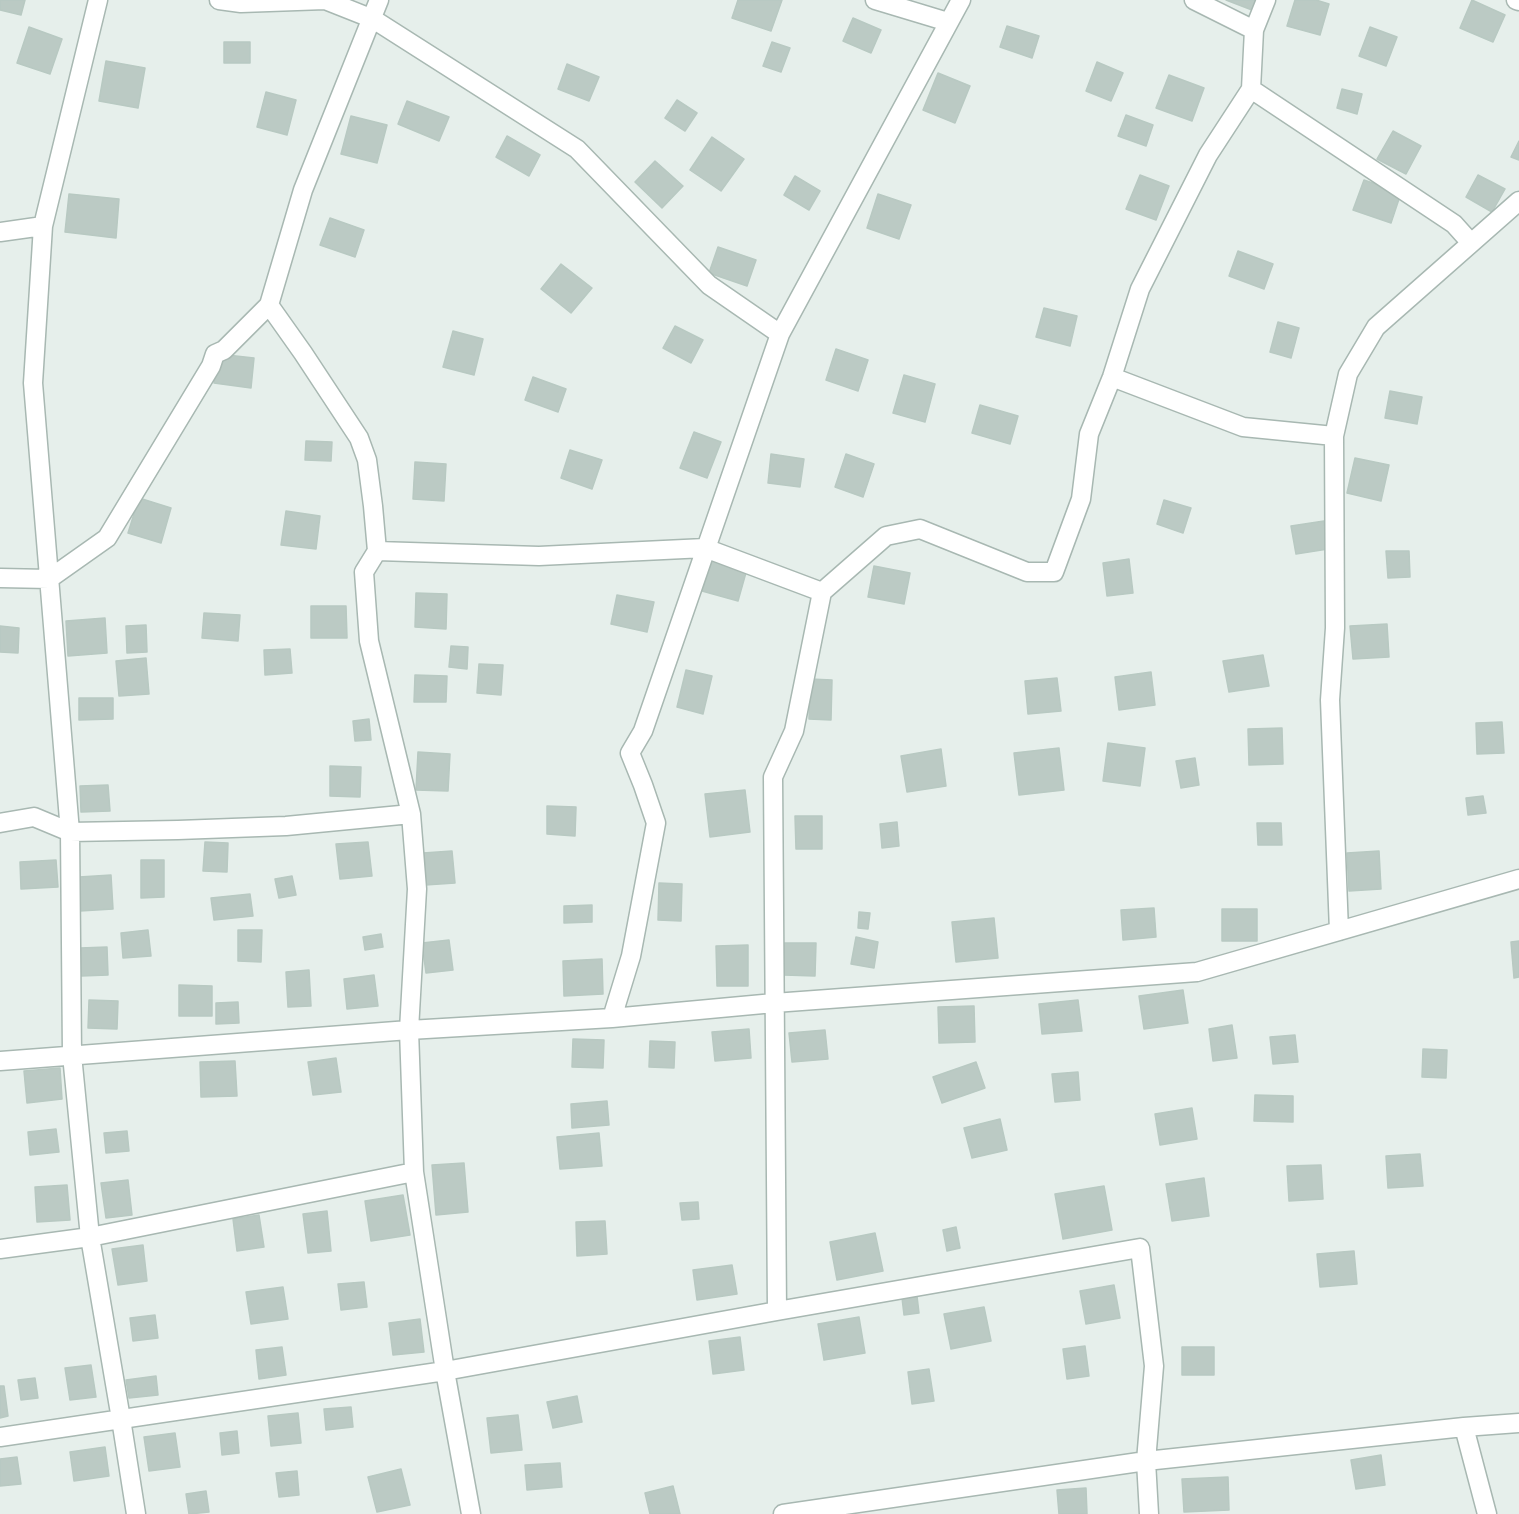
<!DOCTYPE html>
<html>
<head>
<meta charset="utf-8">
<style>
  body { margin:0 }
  canvas { display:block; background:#e6efeb }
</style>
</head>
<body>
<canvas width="1519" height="1514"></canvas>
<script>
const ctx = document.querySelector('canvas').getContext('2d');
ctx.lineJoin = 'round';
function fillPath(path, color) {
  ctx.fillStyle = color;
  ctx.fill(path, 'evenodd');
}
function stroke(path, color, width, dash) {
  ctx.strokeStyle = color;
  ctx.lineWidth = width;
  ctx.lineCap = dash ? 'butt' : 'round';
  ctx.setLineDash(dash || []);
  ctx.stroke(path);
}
const building = new Path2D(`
  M0,0H25L21,15L0,10Z
  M738,0H782L771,31L732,18Z
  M1226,0H1256L1252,10Z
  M1295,0H1316L1329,4L1320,35L1287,26Z
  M1472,0L1505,15L1493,42L1460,28Z
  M853,18L881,30L871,53L843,41Z
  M1007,26L1039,36L1032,58L1000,47Z
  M29,27L62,39L50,74L17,63Z
  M1370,27L1397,37L1386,66L1359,56Z
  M224,42H250V63H224Z
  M772,42L790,48L781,72L763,66Z
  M106,61L145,68L138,108L99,101Z
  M1097,62L1123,73L1111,101L1086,91Z
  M567,64L599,77L589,101L558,89Z
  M938,73L970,86L955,123L923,110Z
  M1169,75L1204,88L1192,121L1156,108Z
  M1342,89L1362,94L1357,114L1337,108Z
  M266,92L296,100L287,135L257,127Z
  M677,100L697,113L685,131L665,118Z
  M407,101L449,117L439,141L398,124Z
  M1126,115L1153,125L1146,146L1118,136Z
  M351,116L387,125L377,163L341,154Z
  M1393,131L1421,146L1406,174L1377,159Z
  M507,136L540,155L529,176L496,157Z
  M712,137L744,159L721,191L690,170Z
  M1519,141V160L1511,157Z
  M655,161L683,186L662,208L635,182Z
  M1140,175L1169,186L1156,220L1126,209Z
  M1478,175L1505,189L1492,212L1466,197Z
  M795,176L820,191L809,210L784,195Z
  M1364,180L1401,193L1391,223L1353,210Z
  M69,194L119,199L116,238L65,232Z
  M878,194L911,205L899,239L867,228Z
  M330,218L364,230L355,257L320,245Z
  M718,247L756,260L747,286L709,273Z
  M1238,251L1273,264L1264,289L1229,276Z
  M561,264L592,288L571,313L541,289Z
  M1044,308L1077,316L1070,346L1036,337Z
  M1278,322L1299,328L1291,358L1270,352Z
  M675,326L703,340L691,363L663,348Z
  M453,331L483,339L474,375L443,367Z
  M836,349L868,360L858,391L826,380Z
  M218,354L254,358L251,388L214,383Z
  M904,375L935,384L925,422L893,413Z
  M533,377L566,389L558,412L525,400Z
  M1390,391L1422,397L1417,424L1385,418Z
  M980,405L1018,416L1010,444L972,433Z
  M694,432L721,442L707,478L680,468Z
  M306,441L332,442L331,461L305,460Z
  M570,450L602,460L592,489L561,478Z
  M771,454L804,459L800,487L768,483Z
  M846,454L874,464L863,497L835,487Z
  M1355,458L1389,465L1381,501L1347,493Z
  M415,462L446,464L444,501L413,499Z
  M139,498L171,508L161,543L128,533Z
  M1164,500L1191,508L1183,533L1157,524Z
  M286,511L320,516L316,549L281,545Z
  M1324,521L1328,549L1296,554L1291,526Z
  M1386,551H1409L1410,577L1388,578Z
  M712,559L747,569L738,601L702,591Z
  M1129,559L1133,593L1107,596L1103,563Z
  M874,566L910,573L904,604L868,597Z
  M416,593L447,594L446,629L415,627Z
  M617,595L654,602L647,632L611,624Z
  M311,606H346L347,638H311Z
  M204,613L240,615L238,641L202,638Z
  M105,618L107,653L68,656L66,621Z
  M1387,624L1389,657L1353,659L1350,626Z
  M146,625L147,652L127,653L126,626Z
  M0,626L19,628L18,653L0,652Z
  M451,646L468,647L467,669L449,667Z
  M290,649L292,673L265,675L264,650Z
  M1263,655L1269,686L1229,692L1223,661Z
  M146,658L149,694L119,696L116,661Z
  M479,664L503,665L501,695L477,693Z
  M686,670L712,676L703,714L677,707Z
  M1151,672L1155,705L1119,710L1115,677Z
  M415,675L447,676L446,702H414Z
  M1057,678L1061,711L1028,714L1025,681Z
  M810,679L832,680L831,720L809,719Z
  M79,698H113V719L79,720Z
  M369,719L371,740L355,741L353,721Z
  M1502,722L1504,753L1477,754L1476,723Z
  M1282,728L1283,764L1249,765L1248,729Z
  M1108,743L1145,748L1140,786L1103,781Z
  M1059,748L1064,790L1019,795L1014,753Z
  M941,749L946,786L907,792L901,756Z
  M418,752L450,754L448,791L416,790Z
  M1195,758L1199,785L1181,788L1176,761Z
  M330,766L361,767L360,797L330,796Z
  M108,785L110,811L81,812L80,786Z
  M745,790L750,832L710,837L705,794Z
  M1483,796L1486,813L1468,815L1466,798Z
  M547,806L576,807L575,836L547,834Z
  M795,816H822V849H796Z
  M897,822L899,846L882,848L880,824Z
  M1257,823H1281L1282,845H1258Z
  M205,842L228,843L227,872L203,871Z
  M368,842L372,876L340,879L336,844Z
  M452,851L455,883L425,885L423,853Z
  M1379,851L1381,889L1349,891L1347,853Z
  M56,860L58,887L21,889L20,862Z
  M141,860H164V897L141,898Z
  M111,875L113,909L80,911L79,877Z
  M292,876L296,895L279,898L275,879Z
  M659,883L682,884L681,921L658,920Z
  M250,894L253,916L214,920L211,898Z
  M592,905V922L564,923V906Z
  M1154,908L1156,937L1123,940L1121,910Z
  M1222,909H1257V941H1222Z
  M859,912L870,913L868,929L858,928Z
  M994,918L998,958L956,962L952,922Z
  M148,930L151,956L123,958L121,933Z
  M238,930H262L261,962L238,961Z
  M381,934L383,947L365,950L363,937Z
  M856,937L878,942L874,968L851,964Z
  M449,940L453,970L426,973L422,943Z
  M1519,941V977L1514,978L1511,942Z
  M784,943H816L815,976L784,975Z
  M748,945V986H717L716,946Z
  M107,947L108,975L81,976L80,948Z
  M602,959L603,994L564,996L563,961Z
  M309,970L311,1006L288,1007L286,972Z
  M374,975L378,1006L347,1009L344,979Z
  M179,985L212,986V1016H179Z
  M1183,990L1188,1023L1144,1029L1139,996Z
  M89,1000L118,1001L117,1029L88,1028Z
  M1078,1000L1082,1031L1042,1034L1039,1004Z
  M238,1002L239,1023L216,1024V1003Z
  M974,1006L975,1042L939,1043L938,1007Z
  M1232,1025L1237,1058L1213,1061L1209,1029Z
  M749,1029L751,1058L715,1061L712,1032Z
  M825,1030L828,1059L792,1062L789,1033Z
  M1295,1035L1298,1062L1273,1064L1270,1037Z
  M573,1039L604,1040L603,1068L572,1067Z
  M650,1041L675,1042L674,1068L649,1067Z
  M1423,1049L1447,1050L1446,1078L1422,1077Z
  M336,1058L341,1092L313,1095L308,1062Z
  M235,1061L237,1096L201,1097L200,1062Z
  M976,1062L985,1088L942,1103L933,1077Z
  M60,1068L62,1099L27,1103L24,1071Z
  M1078,1072L1080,1100L1055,1102L1052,1074Z
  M1255,1095L1293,1096V1122L1254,1121Z
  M607,1101L609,1125L572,1128L571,1104Z
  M1192,1108L1197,1139L1160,1145L1155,1114Z
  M1000,1119L1007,1150L972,1158L964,1128Z
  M56,1129L59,1152L30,1155L28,1132Z
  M127,1131L129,1151L106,1153L104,1133Z
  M599,1133L602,1166L560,1169L557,1137Z
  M1420,1154L1423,1186L1388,1188L1386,1156Z
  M464,1163L468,1212L436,1215L432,1165Z
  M1321,1165L1323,1199L1289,1201L1287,1166Z
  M1204,1178L1209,1216L1172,1221L1166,1184Z
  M128,1180L132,1215L106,1218L101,1183Z
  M67,1185L70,1220L37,1222L35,1187Z
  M1104,1186L1112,1230L1063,1239L1055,1194Z
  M403,1195L410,1235L371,1241L365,1201Z
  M698,1202L699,1219L682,1220L680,1203Z
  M327,1211L331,1251L308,1253L303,1214Z
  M259,1215L264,1247L237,1251L233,1219Z
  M605,1221L607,1254L577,1256L576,1222Z
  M956,1227L960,1248L947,1251L943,1230Z
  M875,1233L883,1271L837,1280L830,1242Z
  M143,1245L147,1281L118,1285L112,1249Z
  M1354,1251L1357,1284L1320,1287L1317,1254Z
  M732,1265L737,1294L697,1300L693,1270Z
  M364,1282L367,1307L341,1310L338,1284Z
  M1114,1285L1120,1318L1086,1324L1080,1291Z
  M283,1287L288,1319L251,1324L246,1292Z
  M917,1296L919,1313L904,1315L902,1298Z
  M984,1307L991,1341L951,1349L944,1314Z
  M155,1315L158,1338L133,1341L130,1318Z
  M859,1317L865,1353L824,1360L818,1324Z
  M420,1319L424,1352L393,1355L389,1323Z
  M740,1337L744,1370L713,1374L709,1341Z
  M1085,1346L1089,1376L1067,1379L1063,1349Z
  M282,1347L286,1375L259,1379L256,1350Z
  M1182,1347H1214V1375H1182Z
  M91,1365L96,1397L70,1400L65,1368Z
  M929,1369L934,1401L912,1404L908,1372Z
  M156,1376L158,1395L129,1398L126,1380Z
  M35,1378L38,1398L21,1400L18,1380Z
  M0,1386H4L8,1416L0,1418Z
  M577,1396L582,1422L553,1428L547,1402Z
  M351,1407L353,1427L326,1430L324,1409Z
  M298,1413L301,1443L271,1446L268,1416Z
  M518,1415L522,1450L491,1453L487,1418Z
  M237,1431L239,1453L222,1455L220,1433Z
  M175,1433L180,1467L149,1471L144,1437Z
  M105,1447L109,1476L74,1481L70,1452Z
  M1381,1455L1385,1485L1356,1489L1351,1460Z
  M17,1457L21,1484L0,1486V1459Z
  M560,1463L562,1487L527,1490L525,1465Z
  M401,1469L410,1505L377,1512L368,1477Z
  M297,1471L299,1495L279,1497L276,1473Z
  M1228,1477L1229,1510L1184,1512L1182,1479Z
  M673,1486L680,1514H650L645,1493Z
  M1086,1488L1087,1514H1059L1057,1490Z
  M206,1491L209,1512L189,1514L186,1494Z`);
fillPath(building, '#bbcac4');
stroke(building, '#b8c9c2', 1.5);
const street = new Path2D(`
  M98,0L43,226L33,383L70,832L72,1055L90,1237L121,1419L136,1514
  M219,0L241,3L325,0L373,19L577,149L709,285L780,334
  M875,0L948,22
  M1194,0L1254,30
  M1516,0L1519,1
  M1251,89L1454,224L1471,243
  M0,232L43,226
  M269,305L303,353L359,438L367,460L373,506L377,551L364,572L369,641L411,814L417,889L409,1030L414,1172L445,1371L471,1514
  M1112,377L1243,427L1334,436
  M377,551L539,556L705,548L822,592
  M0,578L49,579L107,538L211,366L215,354L224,350L269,305L303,190L379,0
  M0,823L34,817L70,832L178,830L286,826L411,814
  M1339,931L1330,700L1335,628L1334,436L1348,374L1376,327L1519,201
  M612,1018L631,956L656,823L643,785L630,753L643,731L780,334L961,0
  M0,1061L409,1030L612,1018L774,1003L1197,972L1519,879
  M0,1249L90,1237L414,1172
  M777,1311L773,777L794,731L822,592L886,536L920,529L1027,572H1054L1081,499L1089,434L1112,377L1140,289L1208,155L1251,89L1254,30L1266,0
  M1464,1427L1487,1514
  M0,1437L445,1371L777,1311L1140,1248L1154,1366L1146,1461L1149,1514
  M783,1514L1146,1461L1464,1427L1519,1423`);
stroke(street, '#a8b8b2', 21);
stroke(street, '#fff', 18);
</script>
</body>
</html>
